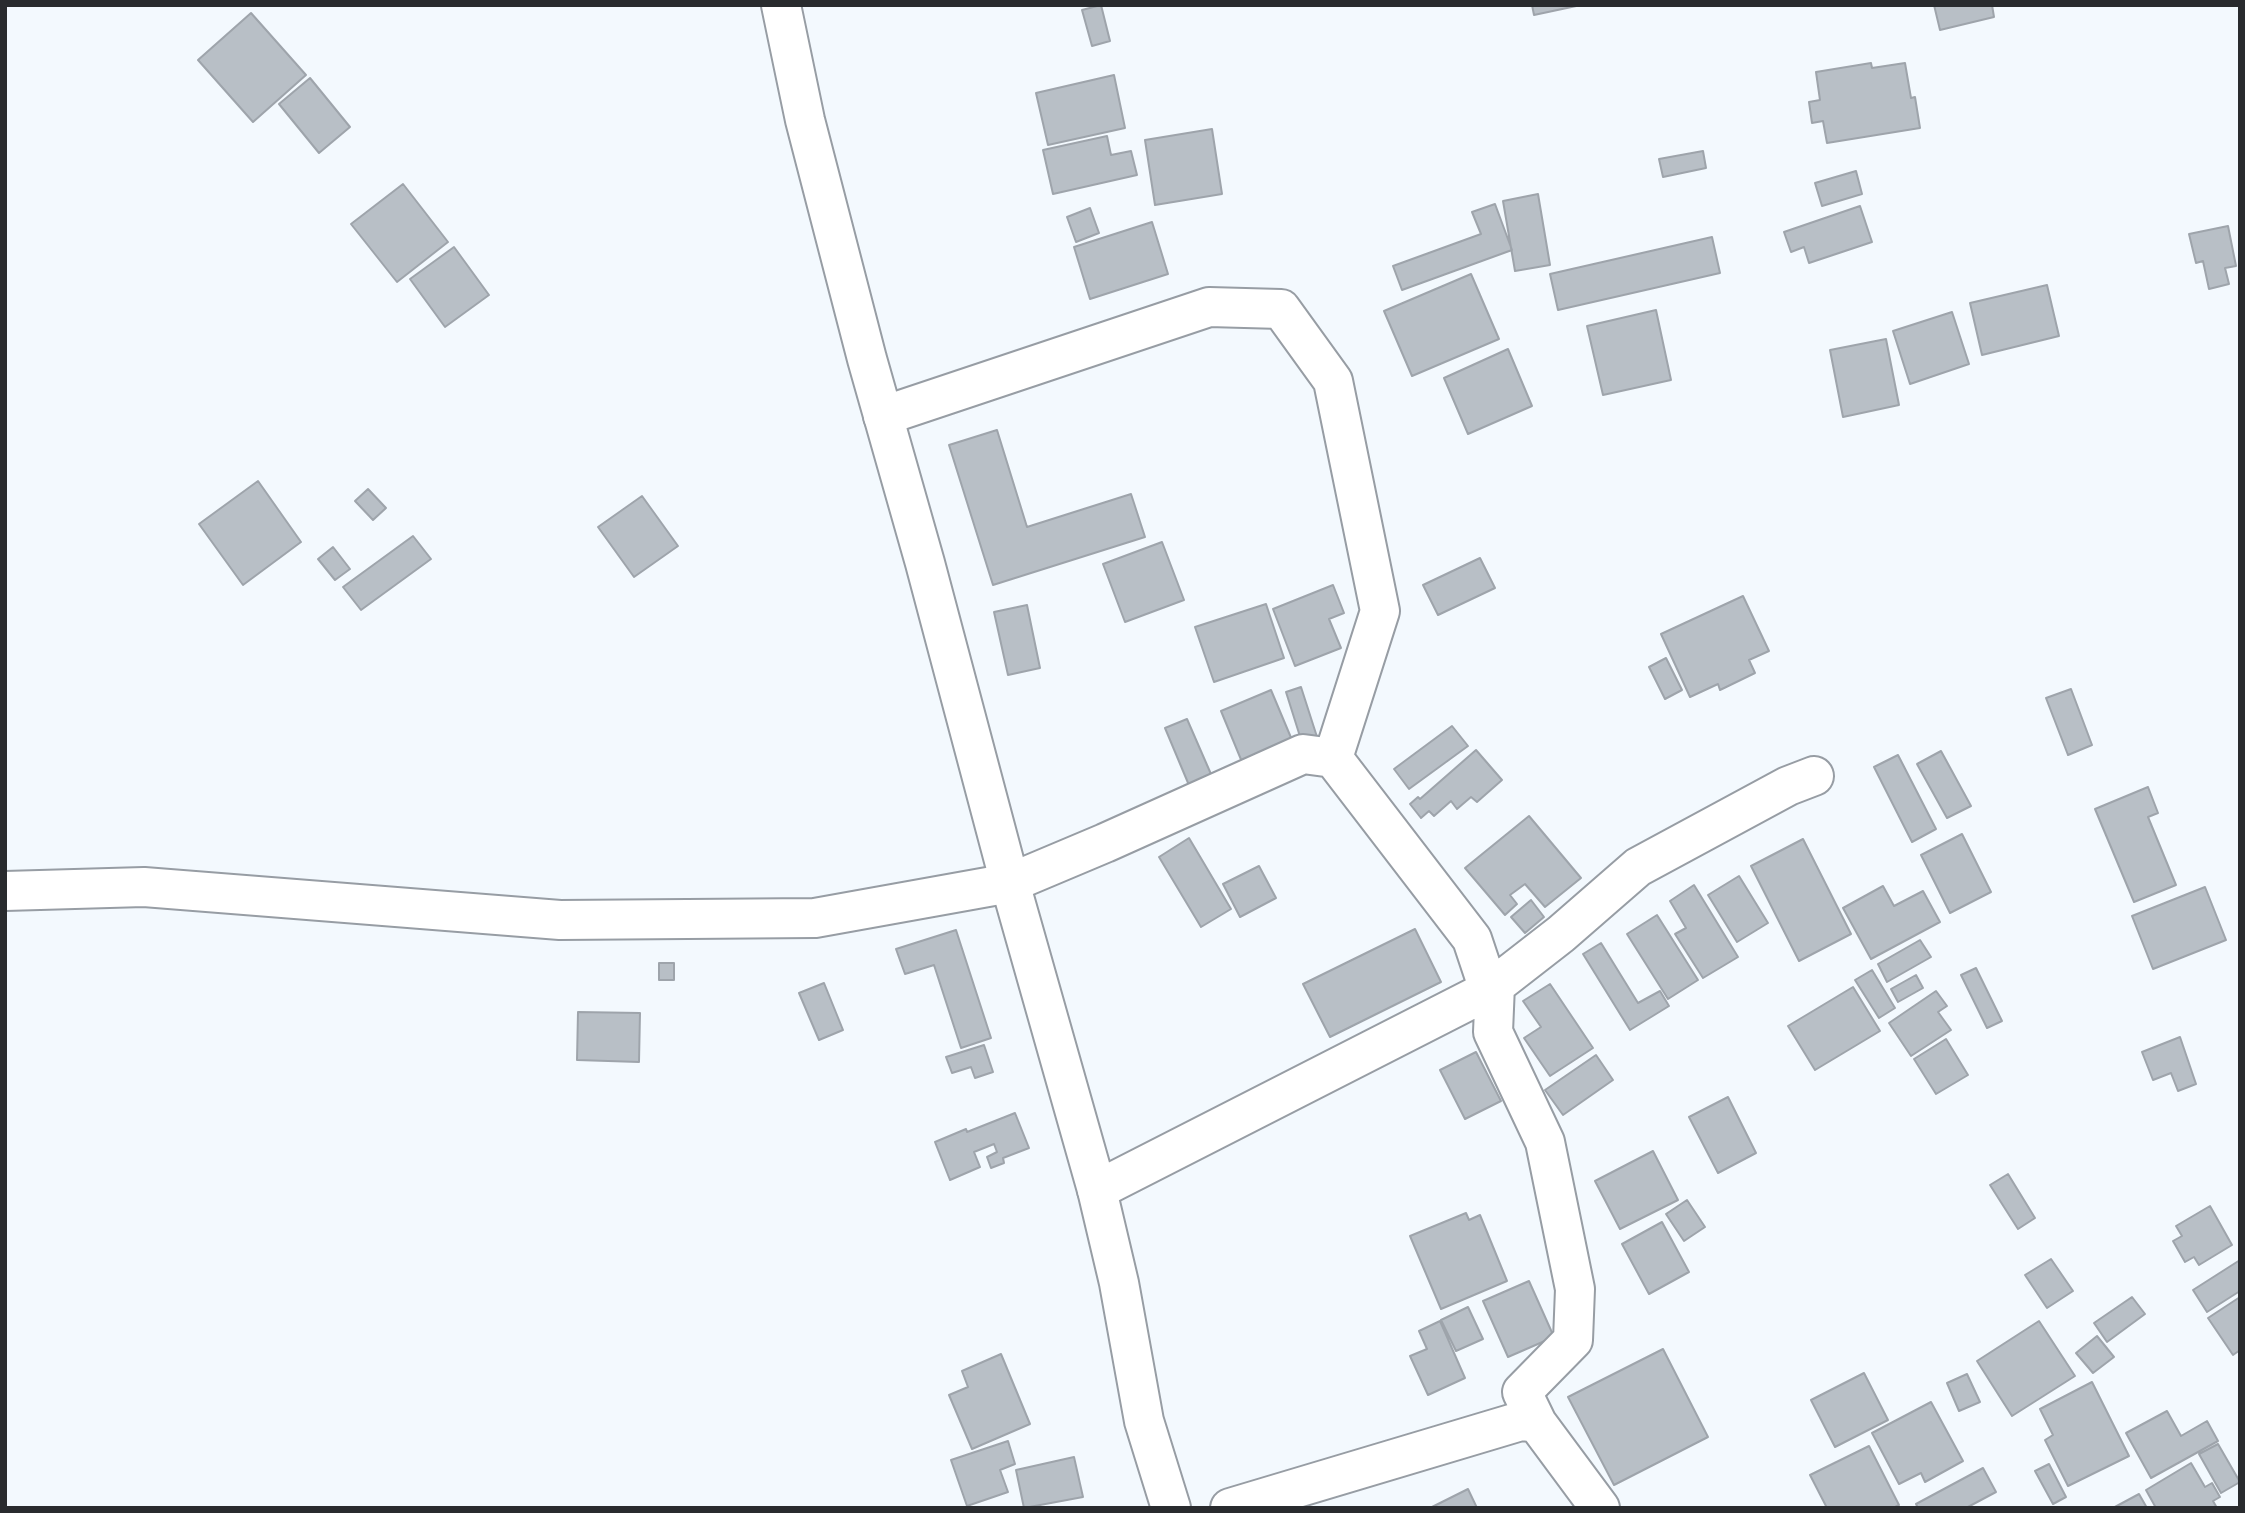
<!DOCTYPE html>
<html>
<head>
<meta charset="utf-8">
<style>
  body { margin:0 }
  #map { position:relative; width:2245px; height:1513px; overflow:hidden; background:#f3f9fe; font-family:Montserrat,sans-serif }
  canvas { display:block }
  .frame { position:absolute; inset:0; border:7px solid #292b2e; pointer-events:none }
</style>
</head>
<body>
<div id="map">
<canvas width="2245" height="1513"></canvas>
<div class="frame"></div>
</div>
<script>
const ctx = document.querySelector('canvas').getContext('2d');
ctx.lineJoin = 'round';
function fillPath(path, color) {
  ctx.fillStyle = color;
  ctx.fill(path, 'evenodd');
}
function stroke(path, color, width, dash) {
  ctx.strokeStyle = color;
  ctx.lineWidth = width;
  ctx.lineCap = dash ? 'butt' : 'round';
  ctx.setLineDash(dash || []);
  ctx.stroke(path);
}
const building = new Path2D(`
  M1101,5L1110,41L1092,46L1082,10Z
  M1532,5H1581L1534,15Z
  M1934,5H1992L1994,17L1940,30Z
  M251,13L306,75L253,122L198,60Z
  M1871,63L1872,68L1905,63L1911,98L1915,97L1920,128L1827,143L1823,121L1812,123L1809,102L1820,100L1816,72Z
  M1114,75L1125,128L1048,145L1036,93Z
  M310,78L350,127L319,153L279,104Z
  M1212,129L1222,194L1155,205L1145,140Z
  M1107,136L1111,155L1131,151L1137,175L1053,194L1043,150Z
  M1703,151L1706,168L1663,177L1659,159Z
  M1856,171L1862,194L1822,206L1815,183Z
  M403,184L448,242L397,282L351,224Z
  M1538,194L1550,265L1515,271L1503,201Z
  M1495,204L1512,250L1402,290L1393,266L1481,234L1472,212Z
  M1860,206L1872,242L1809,263L1804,247L1791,252L1784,232Z
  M1090,208L1099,233L1076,242L1067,217Z
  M1152,222L1168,274L1090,299L1074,247Z
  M2228,226L2236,266L2225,268L2229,284L2209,289L2203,261L2196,263L2189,234Z
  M1712,237L1720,273L1558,310L1550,274Z
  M454,247L489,295L445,327L410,279Z
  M1471,274L1499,339L1412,376L1384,311Z
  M2047,285L2059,336L1982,355L1970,303Z
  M1656,310L1671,380L1603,395L1587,326Z
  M1952,312L1969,364L1910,384L1893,331Z
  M1886,339L1899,405L1843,417L1830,350Z
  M1508,349L1532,406L1468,434L1444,378Z
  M997,430L1027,527L1131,494L1145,537L993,585L949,445Z
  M258,481L301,542L243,585L199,524Z
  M368,489L386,508L373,520L355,501Z
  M642,496L678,546L634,577L598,527Z
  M413,536L431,559L361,610L343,587Z
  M1162,542L1184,600L1125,622L1103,564Z
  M333,547L350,569L335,580L318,559Z
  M1480,558L1495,588L1438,615L1423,585Z
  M1333,585L1344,613L1329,619L1341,648L1295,666L1273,609Z
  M1743,596L1769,651L1749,660L1755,673L1720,690L1718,684L1690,697L1661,634Z
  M1266,604L1284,658L1214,682L1195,627Z
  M1027,605L1040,668L1008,675L994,612Z
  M1666,658L1682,690L1665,699L1649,667Z
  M1301,687L1318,740L1303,746L1286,692Z
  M2071,689L2092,745L2068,755L2046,698Z
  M1271,690L1292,740L1242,762L1221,711Z
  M1187,719L1214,781L1191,790L1165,728Z
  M1452,726L1468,746L1409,789L1394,769Z
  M1476,750L1502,780L1477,802L1471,797L1457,809L1451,801L1434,816L1429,811L1421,818L1410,804L1418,797L1420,799Z
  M1941,751L1971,806L1947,818L1917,764Z
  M1898,755L1936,829L1912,842L1874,767Z
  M2148,787L2158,813L2148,817L2176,885L2134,902L2095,809Z
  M1529,816L1581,878L1545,907L1525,884L1510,895L1517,904L1505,915L1465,868Z
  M1962,834L1991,892L1950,913L1921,855Z
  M1189,838L1231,909L1201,927L1159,857Z
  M1803,839L1851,934L1799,961L1751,866Z
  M1259,866L1276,898L1240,917L1223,884Z
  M1739,876L1768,923L1737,942L1708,895Z
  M1694,885L1738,957L1703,978L1675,934L1686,928L1670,901Z
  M1883,886L1894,906L1923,891L1940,922L1871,959L1843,908Z
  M2205,887L2226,940L2153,969L2132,916Z
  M1531,900L1544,917L1525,933L1511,917Z
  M1657,915L1698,980L1668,999L1627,934Z
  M1415,929L1441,982L1330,1037L1303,984Z
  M956,930L991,1038L961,1048L934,965L905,974L896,949Z
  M1920,940L1931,957L1887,982L1878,964Z
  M1601,943L1638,1003L1660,991L1669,1006L1630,1030L1583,954Z
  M659,963H674V980H659Z
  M1976,968L2002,1021L1987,1028L1961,975Z
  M1872,970L1895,1008L1879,1018L1855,980Z
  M1916,975L1923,988L1898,1002L1891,989Z
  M824,983L843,1030L819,1040L799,993Z
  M1550,984L1593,1048L1550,1076L1524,1038L1541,1027L1523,1001Z
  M1853,987L1880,1031L1815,1070L1788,1026Z
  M1936,991L1947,1006L1938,1012L1951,1030L1911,1056L1889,1023Z
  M578,1012L640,1013L639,1062L577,1060Z
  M2180,1037L2196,1084L2178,1091L2171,1073L2153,1080L2142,1052Z
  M1946,1039L1968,1075L1936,1094L1914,1059Z
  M984,1045L993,1072L975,1078L971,1067L952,1073L946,1057Z
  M1476,1052L1501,1101L1465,1119L1440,1070Z
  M1596,1055L1613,1080L1563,1115L1545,1090Z
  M1728,1097L1756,1153L1718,1173L1689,1117Z
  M1015,1113L1029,1148L1003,1158L1004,1163L991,1168L987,1157L997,1152L994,1144L974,1152L980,1167L950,1180L935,1142L966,1129L967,1132Z
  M1653,1151L1678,1200L1620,1229L1595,1181Z
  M2008,1174L2035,1218L2018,1229L1990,1185Z
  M1687,1200L1705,1227L1684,1241L1666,1214Z
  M2210,1206L2232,1245L2199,1265L2194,1257L2185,1262L2173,1241L2182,1236L2176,1226Z
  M1466,1213L1469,1220L1480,1215L1507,1281L1441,1309L1410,1236Z
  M1662,1222L1689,1272L1649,1294L1622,1244Z
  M2051,1259L2073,1291L2047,1308L2025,1275Z
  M2240,1260V1291L2207,1312L2193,1290Z
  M1529,1281L1554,1337L1508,1357L1483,1301Z
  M2132,1297L2145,1314L2107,1342L2094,1323Z
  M2240,1297V1350L2233,1355L2208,1318Z
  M1468,1307L1483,1339L1456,1351L1441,1320Z
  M1440,1321L1465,1378L1428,1395L1410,1356L1427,1349L1419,1331Z
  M2039,1321L2075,1376L2012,1416L1977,1361Z
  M2097,1336L2114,1357L2093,1373L2076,1353Z
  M1663,1349L1708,1437L1614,1485L1568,1397Z
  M1001,1354L1030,1424L972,1449L949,1395L968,1387L962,1371Z
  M1864,1373L1888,1420L1835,1447L1811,1400Z
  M1967,1374L1980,1402L1959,1411L1947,1383Z
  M2092,1382L2129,1456L2068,1486L2045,1440L2053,1435L2040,1409Z
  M1931,1402L1963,1461L1925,1482L1921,1473L1899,1484L1872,1433Z
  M2167,1411L2181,1436L2207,1421L2218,1441L2151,1478L2126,1433Z
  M1008,1441L1015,1464L1000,1470L1008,1492L967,1506L951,1460Z
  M2218,1444L2240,1482L2221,1493L2199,1454Z
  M1869,1446L1899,1505L1893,1508H1827L1810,1475Z
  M1074,1457L1083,1497L1024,1508L1016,1470Z
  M2191,1463L2205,1487L2212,1483L2220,1497L2213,1501L2217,1508H2156L2146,1490Z
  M2049,1464L2066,1497L2053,1504L2035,1471Z
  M1983,1468L1996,1492L1966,1508H1918L1916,1504Z
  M1468,1489L1477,1508H1430Z
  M2139,1494L2147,1508H2113Z`);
fillPath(building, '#b8bfc6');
stroke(building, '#9ea4ab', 2);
const minor = new Path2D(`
  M883,416L1209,307L1281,309L1333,381L1380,611L1333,758
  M5,891L144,887L560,920L815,918L1010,883L1105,843L1303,754L1333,758L1472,939L1489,990
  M1495,985L1493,1032L1545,1142L1575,1289L1573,1340L1522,1392L1537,1423L1600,1508
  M1097,1190L1489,990L1561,934L1638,867L1788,786L1814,776
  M1230,1508L1521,1421L1537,1423`);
const major = new Path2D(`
  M781,5L805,120L867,359L925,563L1010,883L1097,1190L1119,1283L1144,1421L1171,1508`);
stroke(minor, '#979da4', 42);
stroke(major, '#979da4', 42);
stroke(minor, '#fff', 38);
stroke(major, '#fff', 38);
</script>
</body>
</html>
